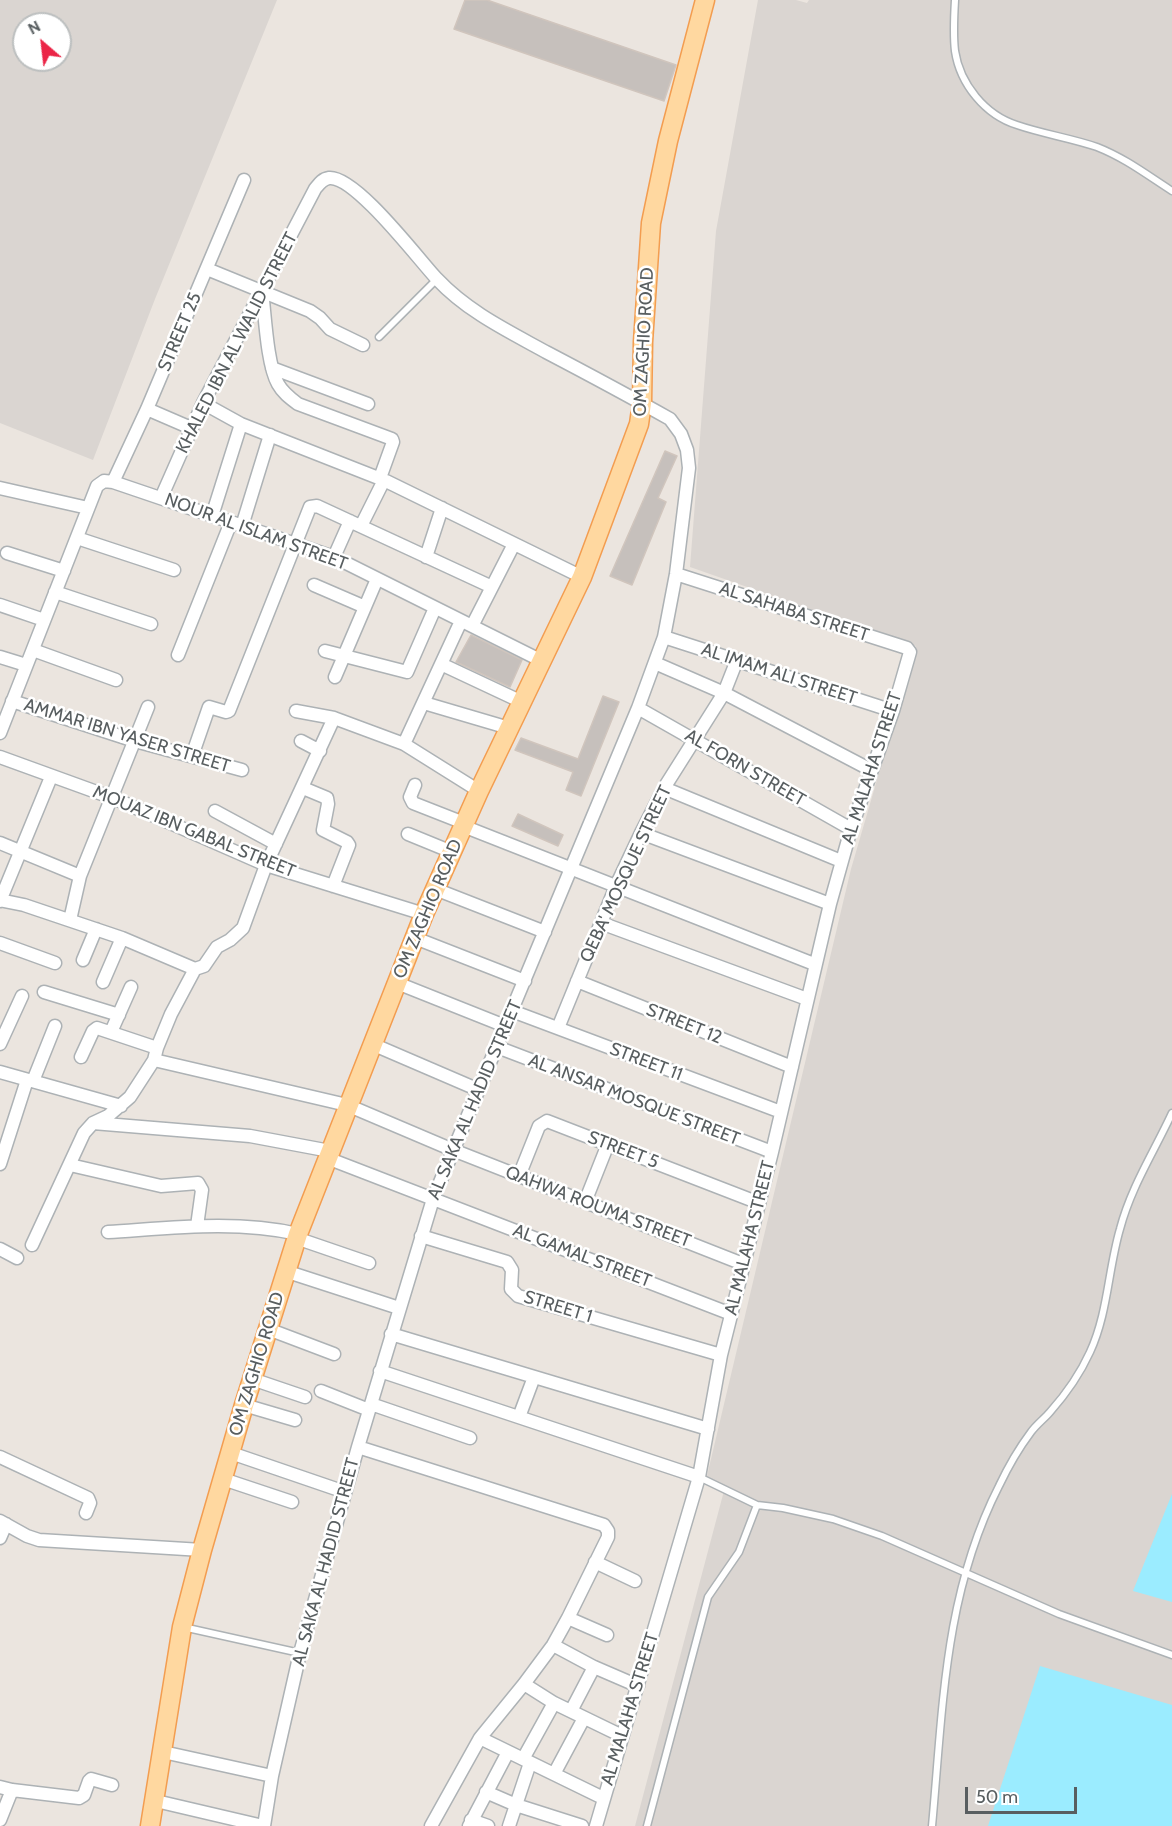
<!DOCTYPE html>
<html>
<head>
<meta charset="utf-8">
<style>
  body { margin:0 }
  #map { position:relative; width:1172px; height:1826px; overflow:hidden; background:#ebe5df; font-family:Cabin,sans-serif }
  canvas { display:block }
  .north { position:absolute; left:12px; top:12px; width:60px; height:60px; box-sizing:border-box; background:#fff; border:2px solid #bcbfbf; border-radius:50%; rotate:332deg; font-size:16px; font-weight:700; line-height:24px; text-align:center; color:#585e60 }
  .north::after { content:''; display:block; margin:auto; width:21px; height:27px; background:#eb2547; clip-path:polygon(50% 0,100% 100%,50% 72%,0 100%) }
  .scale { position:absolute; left:965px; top:1787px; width:112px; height:27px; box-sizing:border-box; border:3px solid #585e60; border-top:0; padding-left:8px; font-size:18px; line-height:21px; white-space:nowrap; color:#585e60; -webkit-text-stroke:4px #fff; paint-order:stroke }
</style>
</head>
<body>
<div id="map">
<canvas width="1172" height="1826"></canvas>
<div class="north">N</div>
<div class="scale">50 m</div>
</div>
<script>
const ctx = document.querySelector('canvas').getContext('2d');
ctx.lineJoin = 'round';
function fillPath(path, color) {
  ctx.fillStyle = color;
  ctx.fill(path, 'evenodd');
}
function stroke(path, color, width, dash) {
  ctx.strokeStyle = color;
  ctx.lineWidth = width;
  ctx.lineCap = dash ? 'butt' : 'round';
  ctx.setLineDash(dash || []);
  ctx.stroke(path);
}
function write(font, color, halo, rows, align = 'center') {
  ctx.font = font + ' Cabin,sans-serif';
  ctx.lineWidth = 5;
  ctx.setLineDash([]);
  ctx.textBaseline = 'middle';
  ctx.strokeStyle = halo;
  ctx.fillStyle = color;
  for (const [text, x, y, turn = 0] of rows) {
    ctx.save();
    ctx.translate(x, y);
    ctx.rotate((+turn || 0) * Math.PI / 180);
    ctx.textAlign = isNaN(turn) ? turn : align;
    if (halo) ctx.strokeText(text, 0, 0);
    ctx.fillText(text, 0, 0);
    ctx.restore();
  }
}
fillPath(new Path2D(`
  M0,0H277L155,299L93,460L0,423ZM24,24H60V60H24Z
  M758,0H796L807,3L809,0H1172V1826H635L725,1487L706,1480L851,869L916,646L690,567L716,231Z`), '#dad5d1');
fillPath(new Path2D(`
  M1172,1494V1602L1133,1591Z
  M1040,1666L1172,1705V1826H988Z`), '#9becff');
const building = new Path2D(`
  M465,0H487L676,65L664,101L454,29Z
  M665,451L677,456L658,498L666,502L632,585L610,576Z
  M471,635L522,660L510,687L456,662Z
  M603,696L619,702L581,796L566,790L573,772L515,750L521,738L578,759Z
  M518,814L563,835L558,846L512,826Z`);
fillPath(building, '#c6c0bc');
stroke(building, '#d0c5bd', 1.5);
const service = new Path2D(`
  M955,0C954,17 953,34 955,51C960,84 985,115 1017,125C1043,134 1071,138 1097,147C1125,158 1147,175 1172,191
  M379,337L437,279
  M699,1477L757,1505L783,1508L833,1519L882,1536L1059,1614L1172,1655
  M183,1627L300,1653
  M647,1826L708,1597L739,1552L757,1505
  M932,1826C943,1708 944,1594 999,1486C1008,1467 1019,1448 1031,1432C1037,1424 1044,1419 1050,1412C1066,1394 1080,1374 1090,1352C1108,1313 1108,1270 1120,1229C1131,1187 1154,1152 1172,1113`);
const minor = new Path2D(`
  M207,269L310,311L320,318L330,329L363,345
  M262,291C265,315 267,365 278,384C283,393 290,398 298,404L392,439L393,442L380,478
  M272,368L368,404
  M203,403L241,424L386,481
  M147,409L191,428
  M113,482L147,409L244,180
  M0,488L88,508
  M161,498L203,403L315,189C319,184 322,179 329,178C355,175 419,260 437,279C468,312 508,331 546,352C588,374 629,396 670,419L681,434L687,450L689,468L676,574L664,637L638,708L433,1199L358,1447L300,1653L272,1776L264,1826
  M212,516L241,424
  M242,526L270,435
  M361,526L383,482L386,481L582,577
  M77,538L174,570
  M7,553L64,571
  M334,557L350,521
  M426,557L442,508
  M314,585L365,607
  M55,592L151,624
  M0,605L44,620
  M472,626L514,544
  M664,637L893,711
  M33,650L116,680
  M325,651L407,672L435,608
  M178,655L231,522
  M0,657L26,665
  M655,663L724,693L871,770
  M441,664L522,702
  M335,677L377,579
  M12,701L135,741L242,770
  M424,703L509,728
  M638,708L851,829
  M296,711L334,718L404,744L479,791
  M0,733L97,486L104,481L113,482L334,557L542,661
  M301,741L320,751
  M404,744L461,621
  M192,756L209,707L226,712L229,711L310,507L317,506L492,587
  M0,757L113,798L266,865L424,914
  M415,785L410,797L413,803L464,823
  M303,788L327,798L328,804L323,830L347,842L349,845L333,886
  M664,788L841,861
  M215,811L276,844
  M463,826L814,964
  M641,833L830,904
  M408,834L452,852
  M0,843L80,876
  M435,889L545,932
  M0,900L24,905L122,938L195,969
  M0,901L51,777
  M70,920L80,876L148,707
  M601,923L807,999
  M415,938L525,981
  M0,943L55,963
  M83,960L96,929
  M195,969L204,966L217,947L230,940L243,928L266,865L334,718
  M577,981L792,1067
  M103,982L122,938
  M397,983L505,1026
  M44,992L119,1015
  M512,1011L781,1112
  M558,1028L616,886L641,833L664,788L724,693L737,660
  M111,1032L131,987
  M0,1044L22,996
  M372,1044L479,1090
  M497,1047L772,1152
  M81,1057L93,1031L97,1028L157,1048
  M154,1060L347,1105L453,1150L743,1264
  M0,1072L121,1106
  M33,1081L55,1026
  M93,1123L250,1136L330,1151
  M327,1158L731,1314
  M0,1164L27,1080
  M70,1165L161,1186L198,1183L202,1190L197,1226
  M519,1176L539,1126L547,1121L759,1203
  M585,1202L608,1144
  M108,1232C172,1228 235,1220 298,1234
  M421,1236L507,1262L512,1270L511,1289L518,1296L721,1355
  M296,1238L369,1263
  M32,1245L84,1133L93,1123L108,1116L130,1097L154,1060L157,1048L171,1014L195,969
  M0,1249L17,1258
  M285,1271L399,1308
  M268,1329L334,1354
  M391,1334L708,1429
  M380,1371L699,1477
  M252,1379L305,1397
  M321,1391L369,1410
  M371,1404L470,1438
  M244,1405L295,1420
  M519,1417L534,1377
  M358,1447L604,1525L608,1531V1537L568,1618L553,1645L524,1684L480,1738L431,1826
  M231,1453L345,1492
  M0,1457L88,1498L90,1503L86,1513
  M223,1479L292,1502
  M0,1521L27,1536L39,1540L202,1550
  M0,1538L6,1524
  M595,1562L635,1581
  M568,1618L607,1635
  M553,1645L594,1667L638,1686
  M524,1684L554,1703L622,1736
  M571,1711L594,1667
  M480,1738L603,1798
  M163,1752L272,1776
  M523,1759L554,1703
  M554,1774L584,1718
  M0,1787L12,1790L79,1798L84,1795L89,1781L91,1779L112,1785
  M486,1792L516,1805L582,1826
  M156,1801L263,1826
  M0,1820L12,1790
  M471,1820L488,1826
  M469,1826L508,1752
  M509,1826L530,1763
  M596,1826L699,1477L721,1355L772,1152L830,904L851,829L893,711L910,652L907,648L676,574`);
const primary = new Path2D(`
  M150,1826L182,1627L202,1550L244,1405L298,1234L424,914L479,791L582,577L639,424L642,403L643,342L651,223L668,141L705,0`);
stroke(service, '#adb2b5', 9);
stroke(minor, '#adb2b5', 15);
stroke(primary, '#f39d50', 21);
stroke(service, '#fff', 6);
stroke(minor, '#fff', 12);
stroke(primary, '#ffd8a0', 18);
write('18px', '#585e60', '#fff', [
  ["STREET 25",180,332,-67],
  ["OM ZAGHIO ROAD",644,342,-87],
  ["KHALED IBN AL WALID STREET",237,343,-63],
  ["NOUR AL ISLAM STREET",256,532,20],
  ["AL SAHABA STREET",794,612,18],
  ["AL IMAM ALI STREET",779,674,18],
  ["AMMAR IBN YASER STREET",127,736,17],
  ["AL FORN STREET",745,768,30],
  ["AL MALAHA STREET",872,768,-72],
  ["MOUAZ IBN GABAL STREET",194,832,22],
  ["QEBA' MOSQUE STREET",626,874,-65],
  ["OM ZAGHIO ROAD",428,909,-67],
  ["STREET 12",684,1024,22],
  ["STREET 11",646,1062,21],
  ["AL SAKA AL HADID STREET",475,1100,-67],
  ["AL ANSAR MOSQUE STREET",634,1100,21],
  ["STREET 5",623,1150,21],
  ["QAHWA ROUMA STREET",598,1207,21],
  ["AL MALAHA STREET",750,1238,-76],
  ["AL GAMAL STREET",582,1256,21],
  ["STREET 1",558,1307,17],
  ["OM ZAGHIO ROAD",257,1364,-73],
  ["AL SAKA AL HADID STREET",326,1562,-75],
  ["AL MALAHA STREET",630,1709,-73]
]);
</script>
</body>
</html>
